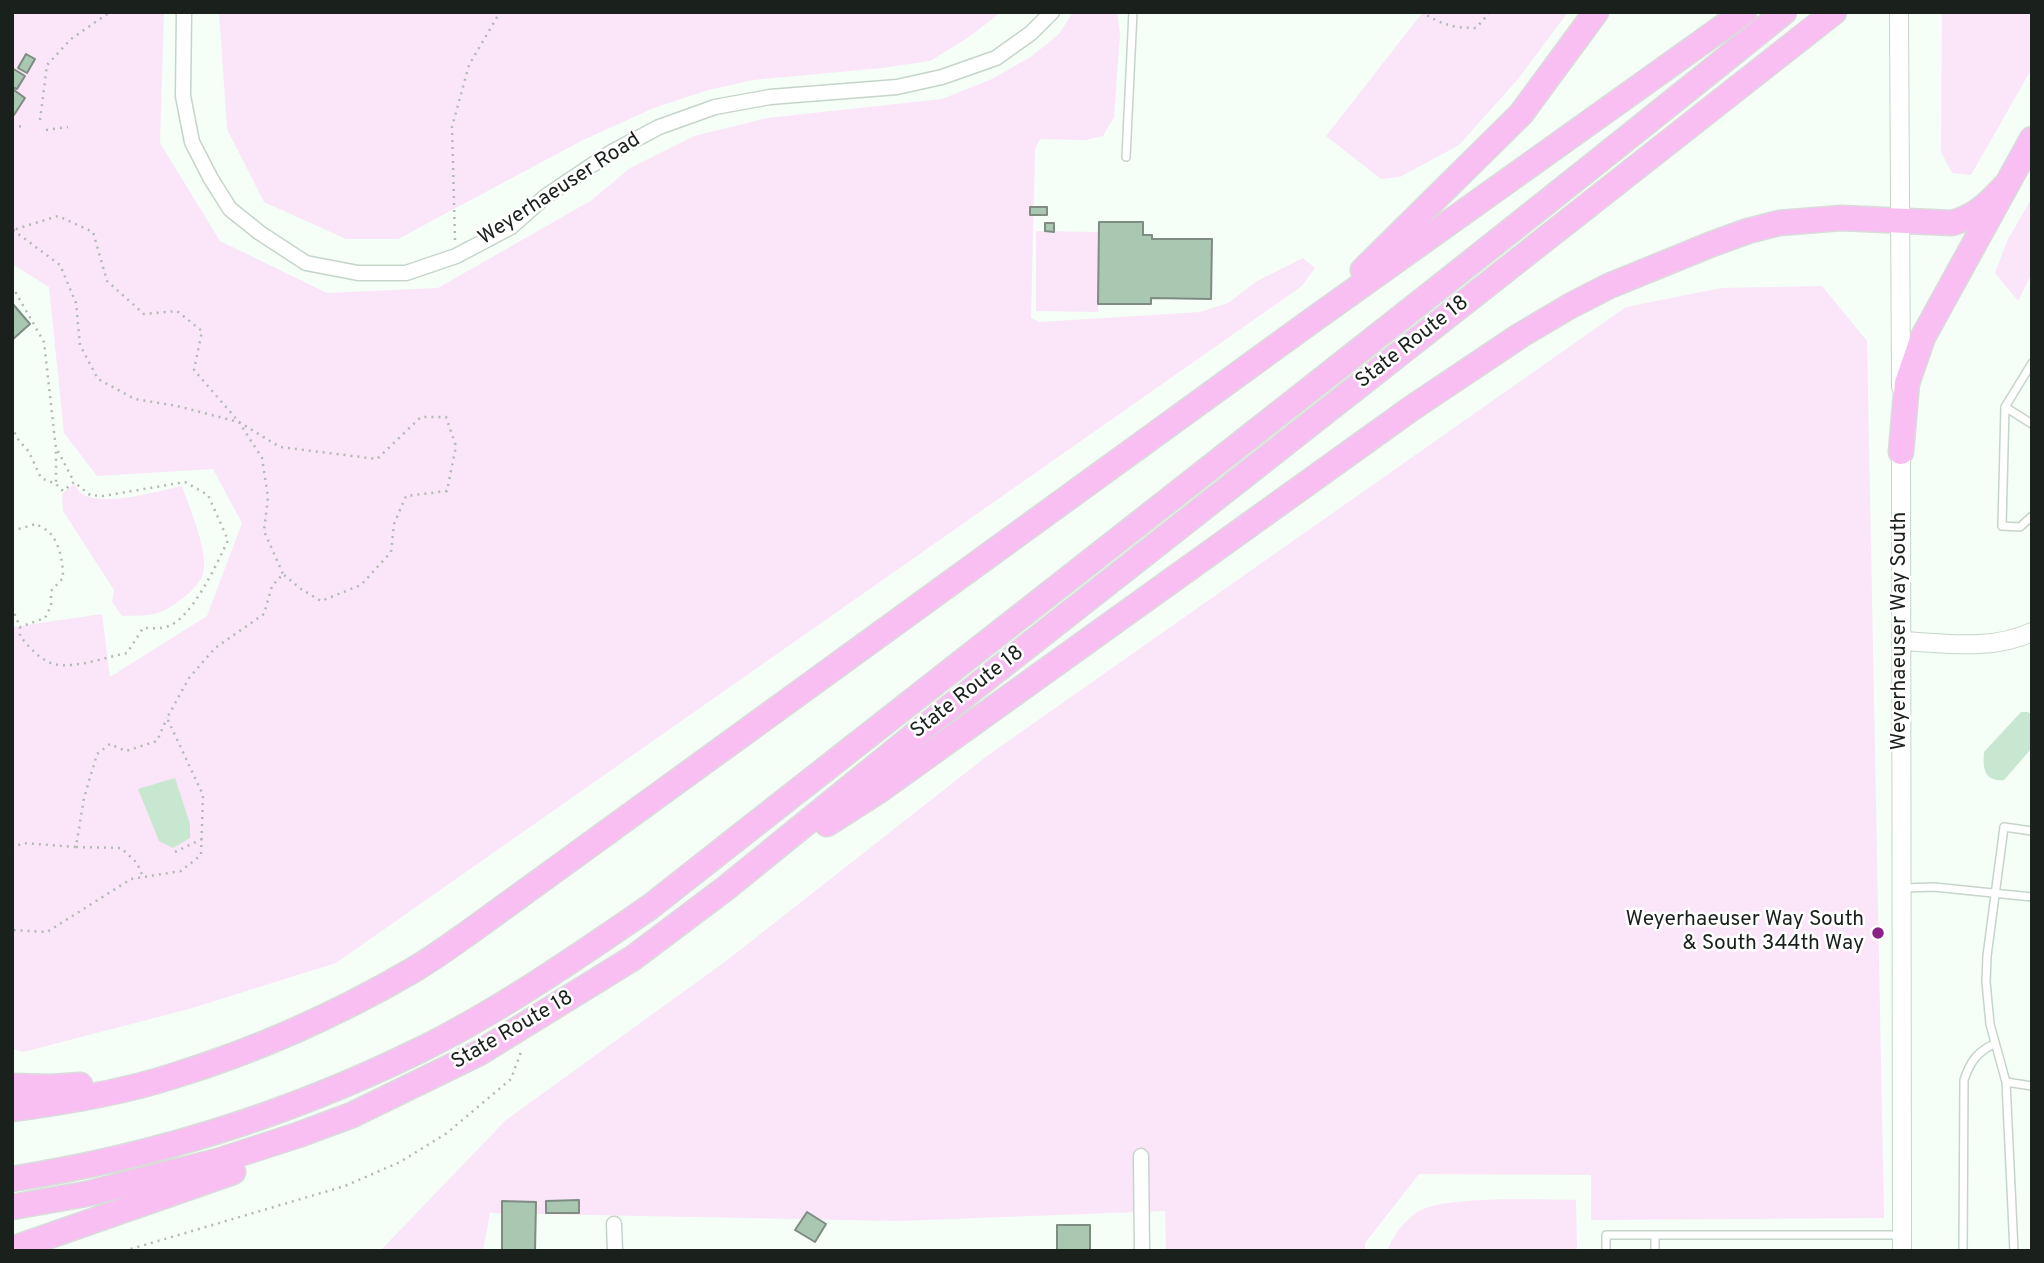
<!DOCTYPE html>
<html>
<head>
<meta charset="utf-8">
<style>
  body { margin:0 }
  #map { position:relative; width:2044px; height:1263px; overflow:hidden; background:#f5fef7; font-family:Overpass,sans-serif }
  canvas { display:block }
  .frame { position:absolute; inset:0; border:14px solid #1a201b; pointer-events:none }
</style>
</head>
<body>
<div id="map">
<canvas width="2044" height="1263"></canvas>
<div class="frame"></div>
</div>
<script>
const ctx = document.querySelector('canvas').getContext('2d');
ctx.lineJoin = 'round';
function fillPath(path, color) {
  ctx.fillStyle = color;
  ctx.fill(path, 'evenodd');
}
function stroke(path, color, width, dash) {
  ctx.strokeStyle = color;
  ctx.lineWidth = width;
  ctx.lineCap = dash ? 'butt' : 'round';
  ctx.setLineDash(dash || []);
  ctx.stroke(path);
}
function write(font, color, halo, rows, align = 'center') {
  ctx.font = font + ' Overpass,sans-serif';
  ctx.lineWidth = 5;
  ctx.setLineDash([]);
  ctx.textBaseline = 'middle';
  ctx.strokeStyle = halo;
  ctx.fillStyle = color;
  for (const [text, x, y, turn = 0] of rows) {
    ctx.save();
    ctx.translate(x, y);
    ctx.rotate((+turn || 0) * Math.PI / 180);
    ctx.textAlign = isNaN(turn) ? turn : align;
    if (halo) ctx.strokeText(text, 0, 0);
    ctx.fillText(text, 0, 0);
    ctx.restore();
  }
}
fillPath(new Path2D(`
  M12,12H164L160,143L220,241L327,293L438,288L592,200L630,168L694,136L767,118L942,99L992,79L1032,56L1059,34L1073,12H1117L1120,34L1114,117L1103,136L1085,140L1040,139L1035,149L1031,318L1040,322L1200,312L1228,303L1257,281L1303,258L1315,268L1302,286L336,963L189,1009L23,1052L12,1049V627L102,614L110,677L207,616L242,523L213,469L97,476L64,433L49,287L12,264Z
  M219,12H1001L969,37L930,61L882,68L753,80L708,90L654,108L583,140L398,239H346L264,202L227,129Z
  M1423,12H1568L1518,79L1459,145L1400,177L1381,179L1326,136Z
  M1942,12H2032V68L1971,175L1952,173L1941,152Z
  M2032,198V273L2018,301L1995,273L2008,239Z
  M1036,231L1099,232L1098,312L1036,311Z
  M1822,286L1867,341L1884,1218L1591,1220V1175L1419,1174L1365,1243V1251H1166L1165,1211L897,1221L490,1213L483,1251H380L506,1120L726,961L987,756L1626,307L1721,288Z
  M74,484C76,487 78,490 81,493C101,508 158,491 182,486C189,507 211,556 202,577C198,584 190,593 183,598C158,617 154,615 122,616L112,602L114,590L63,511L62,494Z
  M1576,1200L1577,1251H1387C1393,1236 1403,1222 1416,1213C1441,1195 1542,1200 1576,1200Z`), '#fae6f8');
fillPath(new Path2D(`
  M2021,712H2028L2032,715V748L2004,780C1983,782 1983,767 1984,752Z
  M175,778L190,824V838L173,848L159,841L138,789Z`), '#c8e7d0');
const building = new Path2D(`
  M26,54L35,59L27,73L18,68Z
  M12,68L25,76L17,89L12,87Z
  M14,90L25,98L12,118V93Z
  M1030,207H1047V215H1030Z
  M1099,222H1143V235H1152V239H1212L1211,299L1151,298V304H1098Z
  M1045,223H1054V232L1045,231Z
  M12,303L30,324L12,340Z
  M579,1200V1213H546V1201Z
  M502,1201L536,1202L535,1251H502Z
  M807,1212L826,1224L815,1242L795,1230Z
  M1057,1225H1090V1251H1057Z`);
fillPath(building, '#a9c7b1');
stroke(building, '#7e8c82', 2);
const service = new Path2D(`
  M1126,157L1133,12
  M2032,363L2005,407L2002,526L2020,527L2032,516
  M2005,407L2032,424
  M1904,888L1934,887L2032,897
  M2006,1082L2032,1086
  M1606,1251V1235H1901
  M1655,1251V1235
  M1963,1251L1964,1080C1970,1062 1977,1052 1994,1044
  M2014,1251L2006,1082L1990,1024L1986,982L1987,956L2004,827L2032,831`);
const minor = new Path2D(`
  M184,12L183,96L192,142L211,179L230,209L260,233L306,263L358,273H406L456,256L511,227L546,196L610,153L659,127L715,107L770,97L897,87L942,77L996,58L1031,33L1052,12
  M1141,1156L1142,1251
  M614,1224L615,1251`);
const tertiary = new Path2D(`
  M1899,12L1901,387
  M1901,443L1902,1251
  M1902,641C1945,643 1992,651 2032,632`);
const motorway = new Path2D(`
  M1363,270L1521,114L1596,12
  M1901,452L1907,383L1923,337L2032,139
  M827,824L877,792L1412,408L1521,335L1570,306L1609,286L1712,244L1748,231L1779,223L1841,218L1952,223C1976,217 1989,203 2005,186
  M12,1086L51,1087L80,1085
  M12,1109C66,1102 121,1093 173,1076C258,1050 338,1014 415,969C448,949 479,925 511,902L1310,322L1744,12
  M12,1179C152,1157 289,1114 416,1052C498,1012 574,959 650,907C1028,609 1409,315 1784,12
  M12,1207L86,1194L218,1161L298,1135L352,1115L479,1053L633,958L726,888L917,733L1834,12
  M12,1249L233,1172`);
stroke(service, '#c5d5c9', 10);
stroke(minor, '#c5d5c9', 17);
stroke(tertiary, '#c5d5c9', 20);
stroke(motorway, '#dadbdb', 27);
stroke(new Path2D(`
  M1421,12C1442,24 1451,28 1476,28L1490,12
  M40,120L47,65L71,39L110,12
  M12,127L24,126
  M46,130L68,127
  M12,226L13,230L58,216L93,232L107,281L144,314L177,311L202,331L194,370L239,422L280,447L377,459L421,417H446L456,446L447,491L406,496L394,524L391,552L361,585L321,601L301,589L283,574L272,586L264,614L215,648L189,678L167,718L203,795L201,855L181,871L131,879L47,932L12,930
  M13,230L60,265L76,303L80,345L98,379L135,399L177,406L239,422L262,458L268,497L264,531L283,574
  M455,240L452,127L469,65L500,12
  M12,242L13,230
  M12,286L44,342L56,449V483
  M12,426L17,438L29,452L41,478L56,484L63,491L74,482L90,495L103,496L185,482L208,495L228,540C218,562 190,623 165,627C158,629 150,628 143,628L127,653C107,657 75,669 54,664C41,661 28,646 20,636V627L12,608
  M58,451L74,482
  M12,531L36,524C40,526 47,530 50,533C60,544 63,563 63,578L51,591V606L45,618L20,627
  M76,847L121,848L137,863L143,877
  M12,848L23,843L76,847L84,798L97,754L110,744L126,751L157,741L167,718
  M175,852L202,839
  M124,1251L345,1186L400,1162L447,1133L511,1079L521,1052`), '#b2bab4', 2.5, [2, 5]);
stroke(service, '#fff', 7);
stroke(minor, '#fff', 14);
stroke(tertiary, '#fff', 18);
stroke(motorway, '#f9bff3', 24);
for (const [x, y, r, color] of [
  [1878,933,7,"#8b2287"]
]) {
  const dot = new Path2D();
  dot.arc(x, y, r, 0, 2 * Math.PI);
  ctx.fillStyle = color;
  ctx.fill(dot);
  stroke(dot, '#fff', 2.5);
}
write('21px', '#1a201b', '#fff', [
  ["Weyerhaeuser Road",560,190,-33],
  ["State Route 18",1413,343,-38],
  ["Weyerhaeuser Way South",1901,631,-90],
  ["State Route 18",968,693,-38],
  ["State Route 18",513,1031,-30]
]);
write('21px', '#1a201b', '#fff', [
  ["Weyerhaeuser Way South",1864,921],
  ["& South 344th Way",1864,945]
], 'right');
</script>
</body>
</html>
